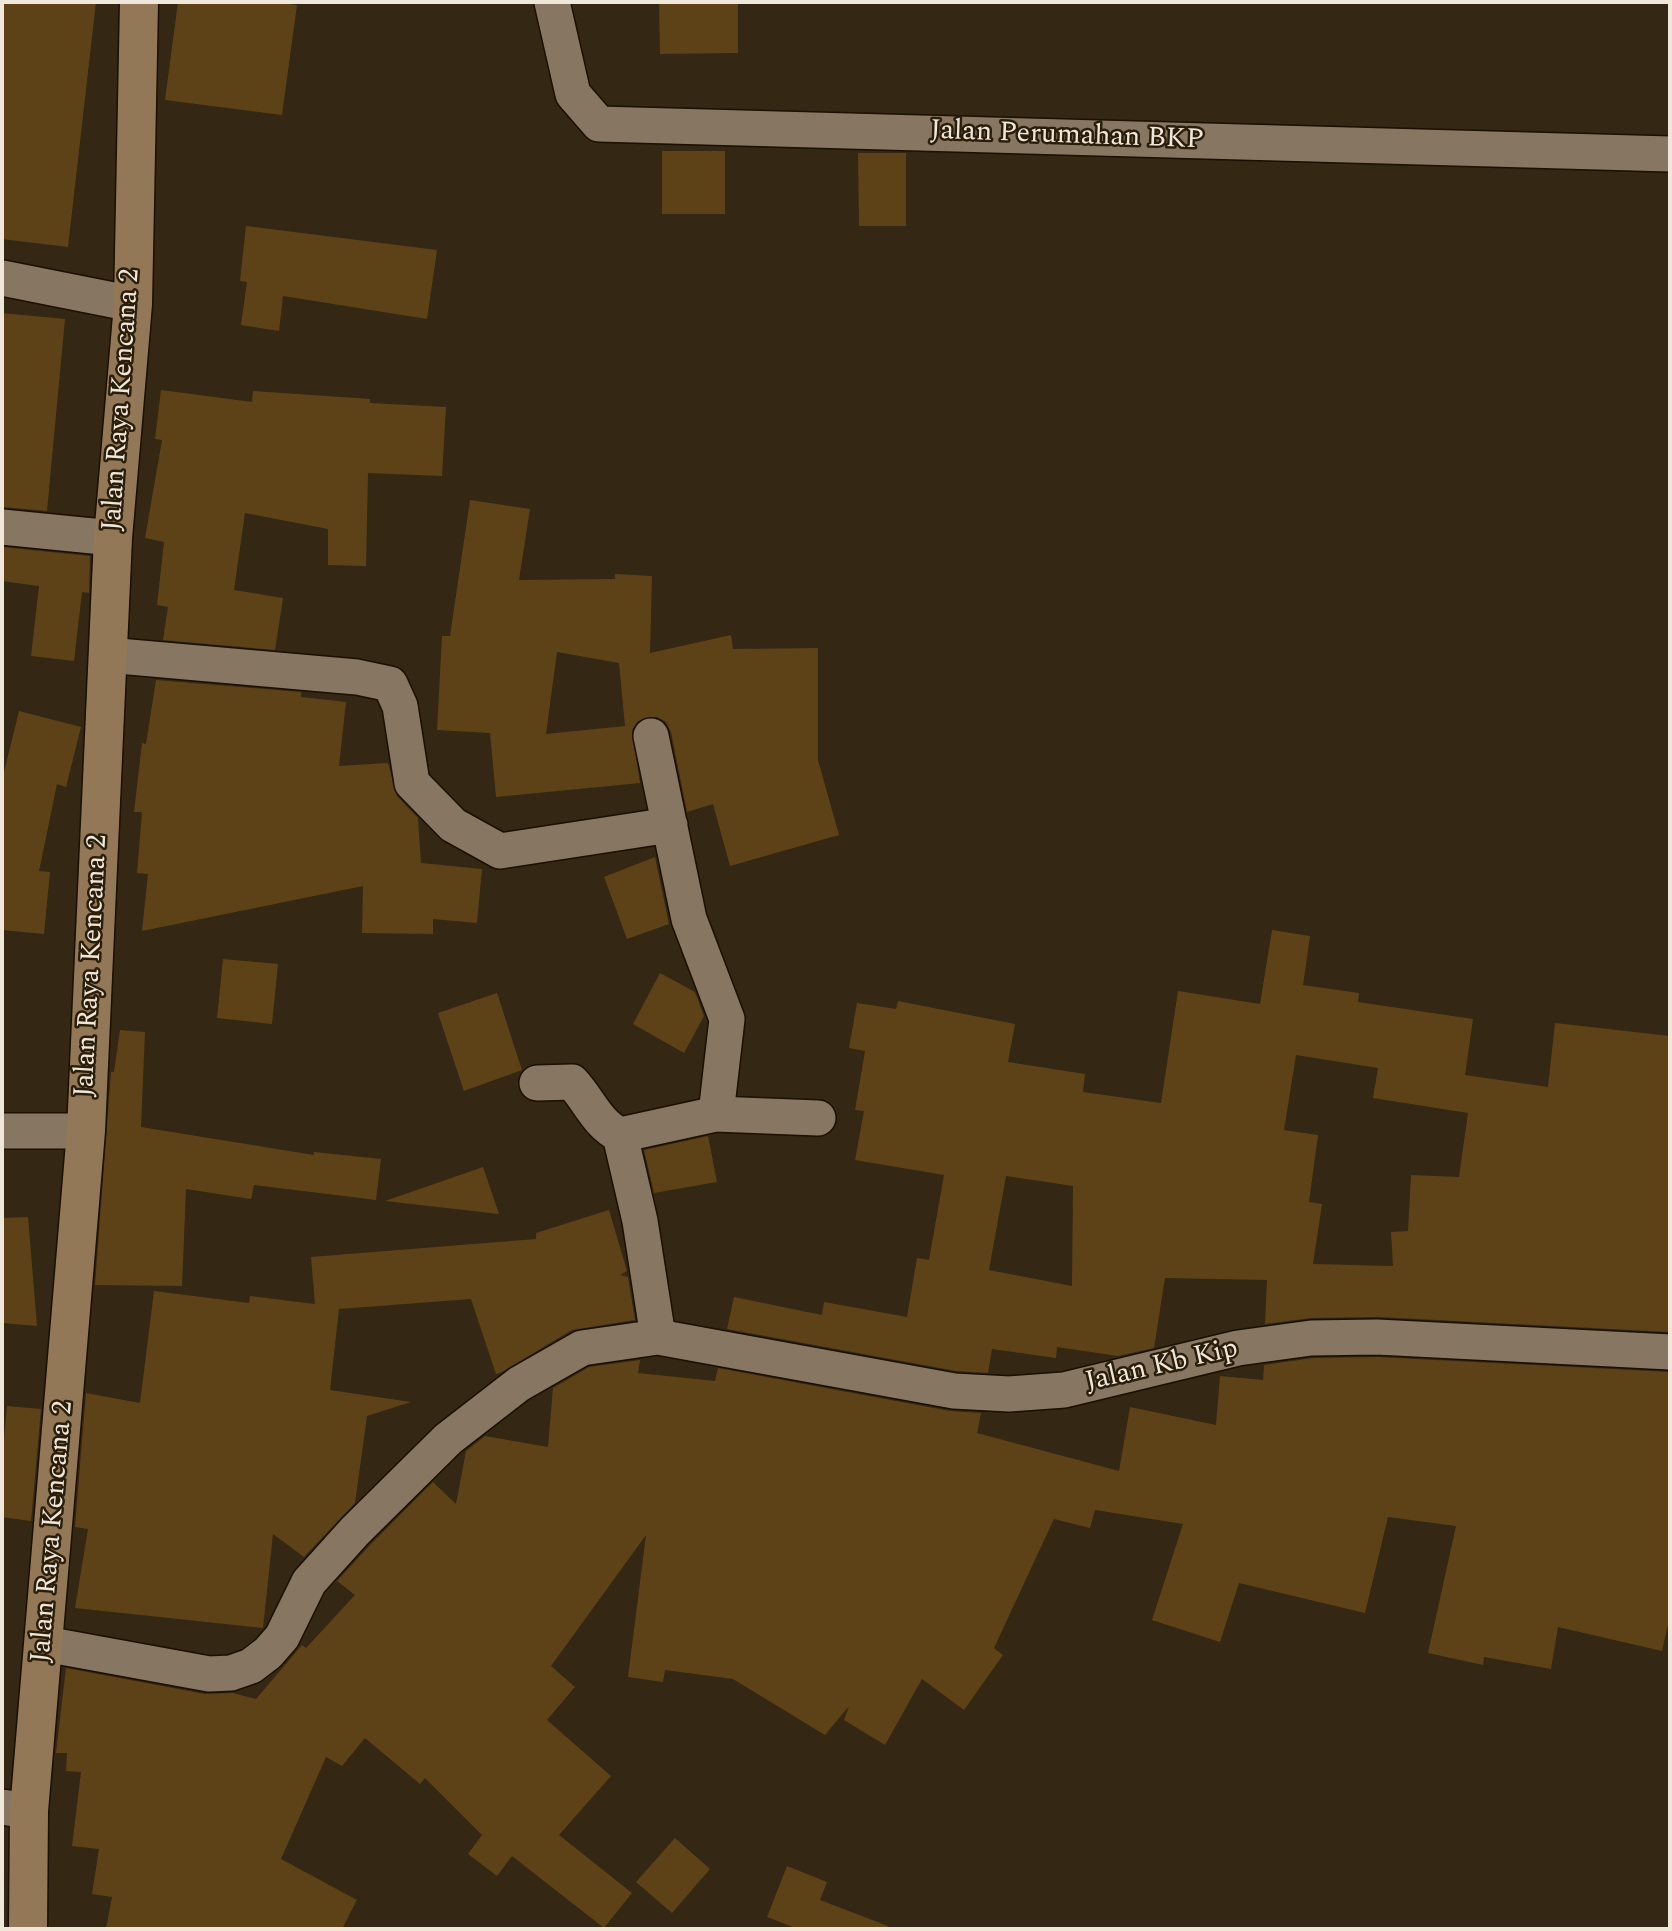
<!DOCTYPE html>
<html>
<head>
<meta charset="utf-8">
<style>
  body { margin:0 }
  #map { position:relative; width:1672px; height:1931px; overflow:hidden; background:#342713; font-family:Spectral,serif }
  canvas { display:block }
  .frame { position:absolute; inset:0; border:4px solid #f0e7db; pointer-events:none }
</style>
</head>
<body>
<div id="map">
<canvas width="1672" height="1931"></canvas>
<div class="frame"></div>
</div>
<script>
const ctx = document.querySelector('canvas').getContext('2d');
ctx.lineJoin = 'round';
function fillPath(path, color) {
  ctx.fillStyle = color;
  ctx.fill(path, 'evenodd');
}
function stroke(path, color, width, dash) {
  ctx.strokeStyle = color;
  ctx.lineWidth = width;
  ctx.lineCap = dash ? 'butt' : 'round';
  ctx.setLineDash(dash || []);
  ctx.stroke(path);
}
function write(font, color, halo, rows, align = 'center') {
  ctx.font = font + ' Spectral,serif';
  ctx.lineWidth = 5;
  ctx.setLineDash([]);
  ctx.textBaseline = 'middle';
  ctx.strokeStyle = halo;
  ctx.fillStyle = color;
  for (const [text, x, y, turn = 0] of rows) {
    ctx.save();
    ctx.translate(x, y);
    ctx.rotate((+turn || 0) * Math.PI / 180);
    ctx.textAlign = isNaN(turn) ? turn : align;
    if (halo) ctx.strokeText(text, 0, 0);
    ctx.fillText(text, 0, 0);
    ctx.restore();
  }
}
fillPath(new Path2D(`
  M2,2H96L68,247L2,239Z
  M178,2H273L297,5L282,115L165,100Z
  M659,2H738V53L660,54Z
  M662,151H725V214H662Z
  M858,153H906V226H859Z
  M246,226L437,250L427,319L283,296L279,331L241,325L247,282L240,281Z
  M2,313L65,319L47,511L2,507Z
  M161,390L252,402L253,391L370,399V403L446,407L442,476L368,473L366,566L328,565V529L245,513L234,590L283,598L275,650L163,640L168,607L157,605L164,542L145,538L162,440L155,439Z
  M470,500L530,509L519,580L615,579V574L652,576L650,653L731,635L733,649L818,648V760L839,835L730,866L713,804L687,812L671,732L666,722L657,717L638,721L632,730L640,783L496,797L490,733L437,730L442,636H450ZM557,652L619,663L625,726L546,734Z
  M2,547L90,556L89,593L82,592L74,661L31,656L39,586L2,581Z
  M156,680L301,692V697L346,702L339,766L388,763L397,796L418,818L421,863L482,869L477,923L433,919V934L362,933L363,886L142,931L148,874L137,873L142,812H134L142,743L146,744Z
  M19,711L81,727L66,787L57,784L39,871L50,872L44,934L2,930V780Z
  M655,857L669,924L627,939L604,877Z
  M1272,930L1310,936L1303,985L1359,993L1358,1002L1473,1019L1465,1075L1548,1087L1555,1023L1670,1036V1332L1378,1317L1311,1318L1265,1324L1267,1280L1165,1278L1154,1348L1118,1356L1057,1347L1056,1358L992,1349L988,1373L956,1371L727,1329L734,1297L822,1315L824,1302L907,1317L917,1258L929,1260L944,1175L855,1160L864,1111L855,1110L865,1051L849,1048L857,1003L896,1009L898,1001L1015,1024L1008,1062L1085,1074L1083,1092L1161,1103L1178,991L1260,1004ZM1296,1055L1378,1068L1373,1098L1468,1113L1459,1177L1411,1175L1408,1231L1391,1232L1393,1266L1313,1264L1322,1204L1309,1202L1318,1135L1284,1130ZM1006,1176L1073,1186L1072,1286L989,1270Z
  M223,959L278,964L272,1024L217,1018Z
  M660,973L695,992L704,1016L684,1053L633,1024Z
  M497,993L522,1070L464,1091L438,1013Z
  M120,1030L145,1032L141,1127L314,1155V1152L381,1159L376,1200L254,1185L251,1199L186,1189L182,1286L95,1285L111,1072H114Z
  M708,1136L717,1182L654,1193L644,1150Z
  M483,1167L499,1214L385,1201Z
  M609,1210L627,1271L620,1275L628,1277L635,1320L572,1330L500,1373L496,1374L471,1299L339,1309L330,1390L411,1402L367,1416L355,1503L304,1557L273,1534L263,1628L75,1608L88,1529L75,1527L86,1393L140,1403L154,1291L249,1303L250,1296L315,1304L311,1257L536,1239V1233Z
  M28,1217L37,1326L2,1323V1218Z
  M1377,1357L1670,1372V1615L1662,1651L1558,1627L1551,1669L1484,1657L1483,1665L1428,1653L1456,1526L1388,1517L1365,1613L1239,1583L1220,1642L1152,1620L1183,1524L1095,1510L1090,1528L1054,1519L994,1648L1003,1655L964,1710L922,1679L885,1745L844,1720L849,1706L825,1735L733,1679L665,1670L663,1682L628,1677L646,1535L551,1666L575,1687L547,1720L611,1776L559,1835L632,1893L604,1928L512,1856L497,1876L468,1854L482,1835L425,1778L420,1784L365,1738L342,1766L326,1757L281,1859L357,1900L342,1929H106L112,1897L92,1894L99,1849L72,1846L81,1772L66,1771L67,1753H56L66,1668L205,1694L233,1693L256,1699L302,1645L306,1648L355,1595L337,1581L370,1545L433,1482L456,1504L466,1451L485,1436L548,1447L553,1388L589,1367L640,1360L638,1373L715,1381L718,1368L950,1411L981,1413L977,1433L1119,1471L1130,1407L1216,1425L1220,1376L1263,1380L1264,1365L1313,1358Z
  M7,1406L41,1409L31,1521L2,1517V1461Z
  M675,1838L710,1869L672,1913L636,1882Z
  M787,1866L827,1882L820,1900L888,1926V1929H798L767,1917Z`), '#5e4217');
const street = new Path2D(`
  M552,2L573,94L599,124L1670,154
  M2,278L133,304
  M2,527L113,538
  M107,655L357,677L390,684L400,706L412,783L453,825L500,851L670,825
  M651,736L689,919L727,1019L716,1114
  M537,1083L572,1082C589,1100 597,1124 620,1135L716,1114L818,1118
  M2,1131H86
  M620,1135L640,1221L658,1337
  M45,1644L209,1674L231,1673L251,1666L268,1653L282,1637L309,1582L355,1531L448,1439L519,1384L582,1348L658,1337L954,1391L1009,1394L1064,1390L1238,1348L1311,1338L1377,1337L1670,1352
  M2,1807L29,1811`);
const secondary = new Path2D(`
  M28,1929L29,1811L86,1131L113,538L133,304L139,2`);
stroke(street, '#1b0f00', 38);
stroke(secondary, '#1b0f00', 41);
stroke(street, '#877762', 35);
stroke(secondary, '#927856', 38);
write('28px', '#f0e7db', '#2a1d09', [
  ["Jalan Perumahan BKP",1067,137,2],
  ["Jalan Raya Kencana 2",123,400,-86],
  ["Jalan Raya Kencana 2",93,966,-87],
  ["Jalan Kb Kip",1162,1367,-13],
  ["Jalan Raya Kencana 2",54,1532,-85]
]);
</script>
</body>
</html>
